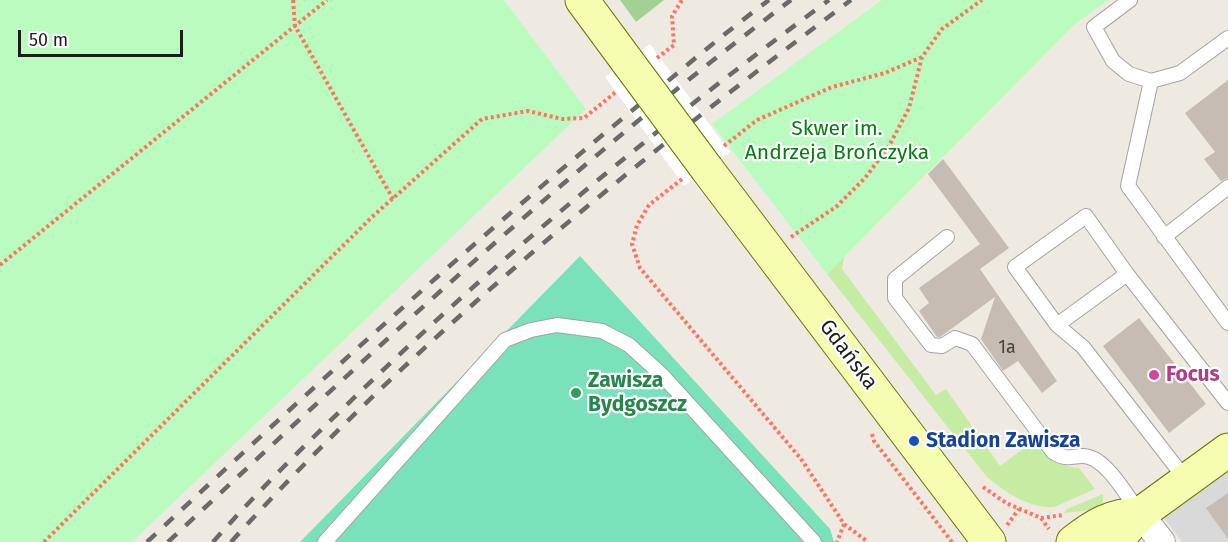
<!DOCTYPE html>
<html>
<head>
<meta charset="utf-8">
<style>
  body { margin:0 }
  #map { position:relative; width:1228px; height:542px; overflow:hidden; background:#eeeae1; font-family:"Fira Sans",sans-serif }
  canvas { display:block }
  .scale { position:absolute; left:18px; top:30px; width:165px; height:27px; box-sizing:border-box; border:3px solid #1c1c1c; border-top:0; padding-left:8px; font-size:18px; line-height:21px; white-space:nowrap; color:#1c1c1c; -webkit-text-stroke:4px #fff; paint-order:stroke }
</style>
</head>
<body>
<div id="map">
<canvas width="1228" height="542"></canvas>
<div class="scale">50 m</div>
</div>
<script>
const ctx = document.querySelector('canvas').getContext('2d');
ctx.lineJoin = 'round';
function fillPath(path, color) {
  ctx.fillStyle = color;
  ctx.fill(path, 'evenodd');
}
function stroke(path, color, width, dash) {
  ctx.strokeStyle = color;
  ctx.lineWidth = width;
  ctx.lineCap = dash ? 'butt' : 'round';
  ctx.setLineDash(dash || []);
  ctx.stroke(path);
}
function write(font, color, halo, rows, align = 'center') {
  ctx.font = font + ' "Fira Sans",sans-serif';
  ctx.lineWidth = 4.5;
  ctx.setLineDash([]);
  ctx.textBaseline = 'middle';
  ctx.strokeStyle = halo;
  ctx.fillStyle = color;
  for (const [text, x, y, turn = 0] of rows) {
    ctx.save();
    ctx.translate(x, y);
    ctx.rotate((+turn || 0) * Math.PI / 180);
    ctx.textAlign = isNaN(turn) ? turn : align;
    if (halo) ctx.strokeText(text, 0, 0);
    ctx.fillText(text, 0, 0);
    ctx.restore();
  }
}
fillPath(new Path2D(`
  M1228,450V542H1182L1164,518L1187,481Z`), '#dad9d9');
fillPath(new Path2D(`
  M844,257L842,269L936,395L946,389L1000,466L1035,440C1049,459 1054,465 1079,468L1095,489L1054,507C1030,509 1005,492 987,477L827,274Z
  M1103,494V502L1098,509L1064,513L1067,509Z`), '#c6eca3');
fillPath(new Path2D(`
  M620,0H664L636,22Z`), '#a4d093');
fillPath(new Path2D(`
  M0,0H504L586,109L132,542H0Z
  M882,0H1108L1074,25L827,274L712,124Z`), '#bafcc0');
fillPath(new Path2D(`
  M580,256L830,529L834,542H300Z`), '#79e2bb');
fillPath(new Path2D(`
  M650,44L730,152L684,186L605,77Z`), '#fff');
fillPath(new Path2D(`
  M1228,80V178L1221,181L1204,159L1215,152L1185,113Z
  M943,159L1009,248L980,269L1057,381L1042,393L1018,361L1003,371L981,339L995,297L940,337H937L919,311L929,303L919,288L980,244L928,174Z
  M1139,318L1206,404L1169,433L1103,346Z
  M1228,493V539L1206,508Z`), '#c6bcb4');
const lane = new Path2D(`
  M1130,0L1094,27L1113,61L1129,74L1151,81L1180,73L1228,38
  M1151,81L1128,186L1228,323
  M1086,216L1127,274L1057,325L1015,267Z
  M947,237L895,279V298L931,345L942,346L955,338L972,344L1053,452C1070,463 1075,453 1089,457C1108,462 1127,496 1139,512
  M1164,237L1228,187
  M1127,274L1228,403
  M1057,325L1083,347L1187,481
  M325,542L505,340L531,330L557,325L602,331L629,345L662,375L814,542`);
const street = new Path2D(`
  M1140,514L1162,542`);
const secondary = new Path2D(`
  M582,0L627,61
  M707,169L989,542
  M1073,542C1095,525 1111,515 1140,514
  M1115,542L1140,514L1228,450`);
stroke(lane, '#a3a3a3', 16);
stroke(street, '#a3a3a3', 28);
stroke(secondary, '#677600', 35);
stroke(new Path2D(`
  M293,0L295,26L393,199
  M657,58L674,45L672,16L682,0
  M724,146L757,120L832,87L885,73L922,57
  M682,179L649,205L637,225L632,244L640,268L801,459L844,524L837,542
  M791,237L836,207L865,178L889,146L909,108L922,57L942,29L982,0
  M0,265L327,0
  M872,434L874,441L952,542
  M983,487L1006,503L1041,518L1063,515
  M1041,518L1049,529
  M844,524L868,542
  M1007,525L1019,509
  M44,542L372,217L482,119L528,111L562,119L584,118L617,91`), '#ff7361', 4, [3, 3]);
stroke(lane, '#fff', 14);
stroke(street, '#fff', 26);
stroke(secondary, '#f7fdb0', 33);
stroke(new Path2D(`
  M147,542C313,387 480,234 656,91C693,60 730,29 769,0
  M168,542C369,354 571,166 791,0
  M213,542C259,490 309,441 359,393C506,251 665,121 829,0
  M231,542C416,338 631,165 851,0`), '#6a6a6a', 4.5, [12, 12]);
const secondaryBridge = new Path2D(`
  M627,61L707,169`);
stroke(secondaryBridge, '#677600', 35, []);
stroke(secondaryBridge, '#f7fdb0', 33);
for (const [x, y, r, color] of [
  [1154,375,6,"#d1479c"],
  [576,393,6,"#2e9e5b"],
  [914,441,6,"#1a4fb4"]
]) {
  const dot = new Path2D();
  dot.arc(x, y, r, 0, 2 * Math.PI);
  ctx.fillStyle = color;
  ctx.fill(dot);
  stroke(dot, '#fff', 2);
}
write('18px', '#464442', null, [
  ["1a",1007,348]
]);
write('21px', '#067e11', '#fff', [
  ["Skwer im.",837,129],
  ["Andrzeja Brończyka",837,153]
]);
write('21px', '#1c1c1c', '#fff', [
  ["Gdańska",848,355,53]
]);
write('bold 21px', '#b23c85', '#fff', [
  ["Focus",1166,375]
], 'left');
write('bold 21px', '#27864d', '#fff', [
  ["Zawisza",588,381],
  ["Bydgoszcz",588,405]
], 'left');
write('bold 21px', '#164399', '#fff', [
  ["Stadion Zawisza",926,441]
], 'left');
</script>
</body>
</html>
